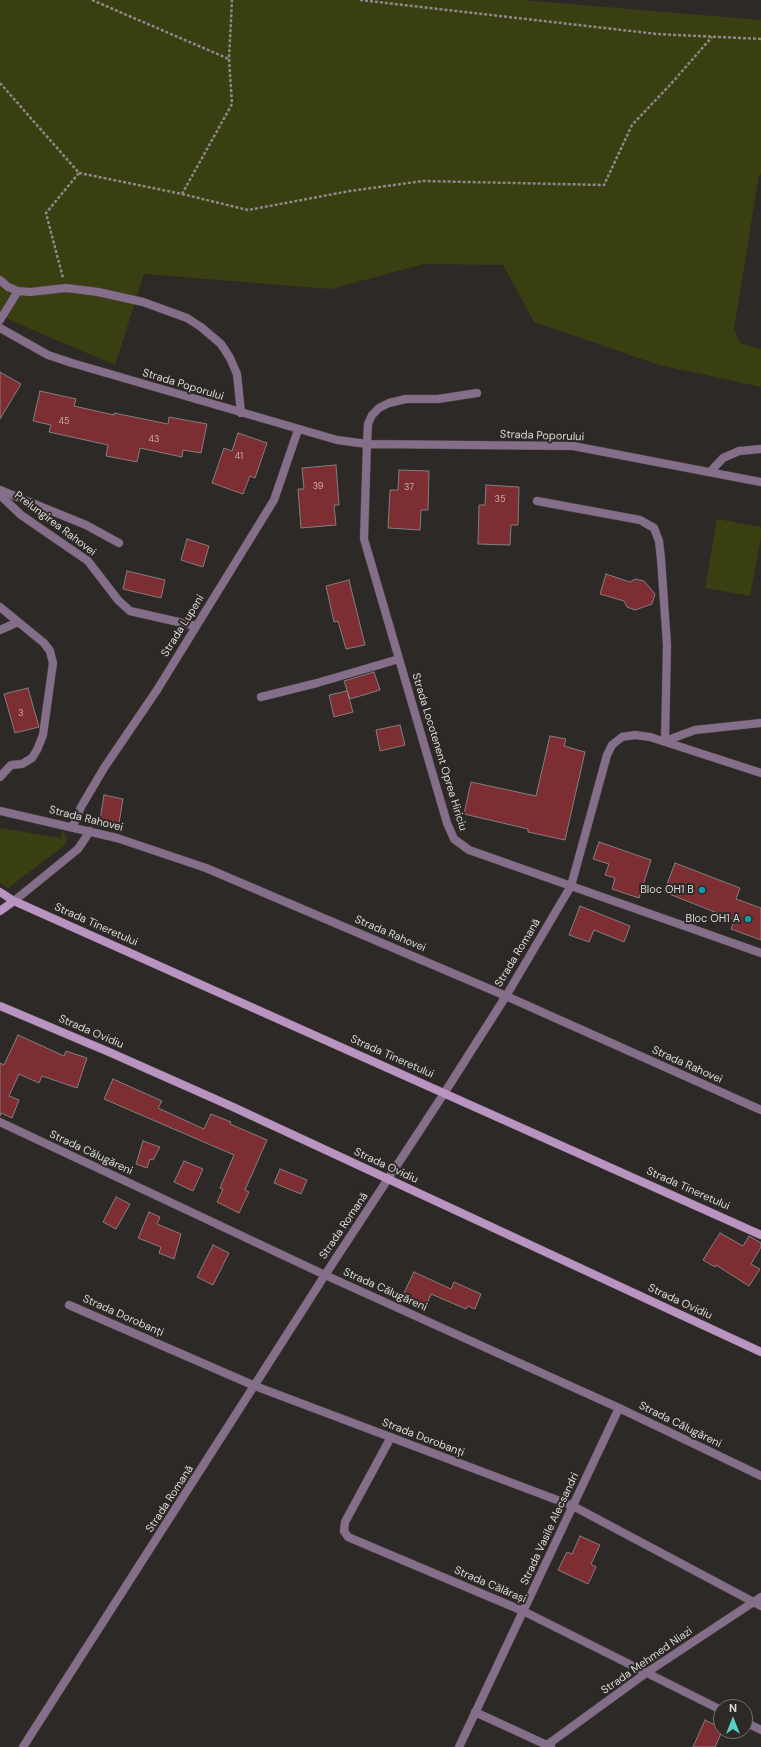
<!DOCTYPE html>
<html>
<head>
<meta charset="utf-8">
<style>
  body { margin:0 }
  #map { position:relative; width:761px; height:1747px; overflow:hidden; background:#2d2927; font-family:"DM Sans",sans-serif }
  canvas { display:block }
  .north { position:absolute; left:713px; top:1699px; width:40px; height:40px; box-sizing:border-box; background:#2d2927; border:1px solid #736f6e; border-radius:50%; rotate:0deg; font-size:11px; font-weight:700; line-height:16px; text-align:center; color:#dcd9d8 }
  .north::after { content:''; display:block; margin:auto; width:14px; height:18px; background:#57cec2; clip-path:polygon(50% 0,100% 100%,50% 72%,0 100%) }
</style>
</head>
<body>
<div id="map">
<canvas width="761" height="1747"></canvas>
<div class="north">N</div>
</div>
<script>
const ctx = document.querySelector('canvas').getContext('2d');
ctx.lineJoin = 'round';
function paint(path, color) {
  ctx.fillStyle = color;
  ctx.fill(path, 'evenodd');
}
function poly(rows) {
  const path = new Path2D();
  for (const r of rows) {
    path.moveTo(r[0], r[1]);
    for (let i = 2; i < r.length; i += 2) path.lineTo(r[i], r[i + 1]);
  }
  return path;
}
function stroke(path, color, width, dash) {
  ctx.strokeStyle = color;
  ctx.lineWidth = width;
  ctx.lineCap = dash ? 'butt' : 'round';
  ctx.setLineDash(dash || []);
  ctx.stroke(path);
}
function write(font, color, halo, rows, align = 'center') {
  ctx.font = font + ' "DM Sans",sans-serif';
  ctx.lineWidth = 4;
  ctx.setLineDash([]);
  ctx.textBaseline = 'middle';
  ctx.strokeStyle = halo;
  ctx.fillStyle = color;
  for (const [text, x, y, turn = 0] of rows) {
    ctx.save();
    ctx.translate(x, y);
    ctx.rotate((+turn || 0) * Math.PI / 180);
    ctx.textAlign = isNaN(turn) ? turn : align;
    if (halo) ctx.strokeText(text, 0, 0);
    ctx.fillText(text, 0, 0);
    ctx.restore();
  }
}
const green = poly([
  [0,0,522,0,761,20,761,174,759,175,734,329,740,343,761,349,761,387,659,365,534,322,503,265,424,264,331,289,144,274,115,365,14,322,0,314],
  [717,519,761,527,761,538,750,596,705,588],
  [0,828,61,838,62,829,67,839,65,845,8,888,0,883]
]);
const building = poly([
  [0,372,21,384,0,419,0,372],
  [40,391,76,399,74,406,114,415,114,413,168,424,169,417,207,424,201,453,183,450,182,457,140,448,137,462,106,456,108,445,49,432,51,425,33,421,40,391],
  [238,433,267,443,255,478,250,476,243,494,212,483,224,448,232,451,238,433],
  [336,465,339,505,334,505,336,525,301,528,298,489,304,489,302,468,336,465],
  [399,470,429,471,428,510,421,510,420,530,388,528,390,490,398,490,399,470],
  [486,485,519,487,518,525,511,525,510,545,478,544,479,505,485,505,486,485],
  [187,539,209,546,203,567,181,560,187,539],
  [127,571,165,580,161,598,123,589,127,571],
  [606,574,630,582,635,579,644,581,655,594,652,604,635,610,627,607,624,601,600,594,606,574],
  [349,580,365,645,346,649,338,621,334,622,326,586,349,580],
  [374,672,380,690,350,699,344,681,374,672],
  [28,688,39,727,15,733,4,694,28,688],
  [347,691,353,712,334,717,329,695,347,691],
  [400,725,405,745,380,751,376,730,400,725],
  [550,736,566,739,564,746,585,752,565,840,528,832,528,829,464,814,471,782,536,796,550,736],
  [104,795,123,799,119,823,100,820,104,795],
  [599,842,651,860,639,898,612,889,615,878,605,875,609,864,593,859,599,842],
  [675,863,740,888,736,899,761,908,761,940,731,929,735,920,664,892,675,863],
  [580,906,630,926,624,942,594,930,589,942,569,935,580,906],
  [18,1035,64,1056,66,1051,87,1058,77,1088,42,1076,39,1083,19,1074,9,1096,19,1100,12,1118,1,1113,0,1116,0,1063,4,1065,18,1035],
  [113,1079,162,1101,158,1108,204,1129,211,1114,231,1122,230,1124,267,1140,245,1190,249,1192,239,1213,217,1202,223,1189,220,1188,234,1155,104,1099,113,1079],
  [143,1141,160,1147,153,1160,150,1159,147,1168,136,1164,143,1141],
  [184,1161,203,1169,193,1191,174,1182,184,1161],
  [280,1169,307,1180,301,1194,274,1183,280,1169],
  [116,1197,130,1204,116,1229,103,1222,116,1197],
  [149,1212,160,1217,157,1224,181,1234,174,1259,159,1253,161,1247,138,1238,149,1212],
  [720,1233,743,1246,749,1236,761,1243,761,1247,751,1264,760,1269,749,1286,716,1265,715,1267,703,1260,720,1233],
  [213,1245,229,1253,213,1285,197,1277,213,1245],
  [414,1272,451,1289,454,1282,481,1294,475,1309,468,1306,466,1309,431,1294,426,1306,403,1295,414,1272],
  [580,1536,600,1545,591,1564,596,1567,588,1584,558,1570,567,1552,572,1554,580,1536],
  [705,1720,721,1728,722,1731,715,1747,693,1747,705,1720]
]);
const path = poly([
  [92,0,229,59],
  [360,0,657,34,761,39],
  [0,83,79,173,46,213,63,278],
  [79,173,182,194,232,104,229,59,232,0],
  [182,194,248,210,350,191,423,181,604,185,632,125,670,85,712,37]
]);
const service = poly([
  [0,280,8,287,18,291,30,292,66,288,98,292,143,302,187,318,201,327,221,344,230,358,237,374,241,413],
  [0,320,18,291],
  [537,501,640,520,654,528,659,541,661,559,667,645,665,741]
]);
const minor = poly([
  [0,328,48,355,72,363,337,440,367,444,573,446,761,482],
  [477,393,438,399,406,399,389,403,379,408,372,415,368,424,367,444,364,539,447,823,454,839,469,850,761,953],
  [710,472,723,458,739,451,761,449],
  [0,490,86,525,119,543],
  [0,495,21,515,88,561,118,600,130,611,196,626],
  [0,607,44,643,50,651,53,663,43,735,37,750,32,758,22,764,11,765,0,777],
  [0,630,18,622],
  [261,697,317,683,399,659],
  [665,741,695,730,761,723],
  [0,811,117,838,206,868,506,996,761,1110],
  [73,826,81,807,104,768,157,690,274,500,298,430],
  [14,901,78,849,90,831],
  [0,1122,325,1275,619,1408,761,1476],
  [69,1305,255,1386,573,1506,761,1606],
  [391,1437,345,1522,344,1531,348,1537,523,1611,721,1710],
  [475,1712,551,1747],
  [745,1722,761,1730],
  [547,1745,646,1673,761,1597],
  [23,1747,325,1275,445,1092,506,996,571,886,607,755,612,745,622,737,635,735,650,737,761,773],
  [459,1747,619,1408]
]);
const secondary = poly([
  [0,892,14,901,761,1235],
  [0,911,14,901],
  [0,1006,109,1052,233,1107,761,1352]
]);
const markers = [
  [702,890,4,"#0f9aa8"],
  [748,919,4,"#0f9aa8"]
];
const numberNames = [
  ["45",64,422],
  ["43",154,440],
  ["41",239,457],
  ["39",318,487],
  ["37",409,488],
  ["35",500,500],
  ["3",21,714]
];
const streetNames = [
  ["Strada Poporului",183,385,17],
  ["Strada Poporului",542,436,2],
  ["Prelungirea Rahovei",55,524,37],
  ["Strada Lupeni",183,626,-58],
  ["Strada Locotenent Oprea Hiriciu",439,752,73],
  ["Strada Rahovei",86,819,14],
  ["Strada Tineretului",96,925,24],
  ["Strada Rahovei",390,934,23],
  ["Strada Romană",518,953,-59],
  ["Strada Ovidiu",91,1032,23],
  ["Strada Tineretului",392,1057,24],
  ["Strada Rahovei",687,1065,24],
  ["Strada Călugăreni",91,1153,25],
  ["Strada Ovidiu",386,1166,25],
  ["Strada Tineretului",688,1189,24],
  ["Strada Romană",344,1226,-56],
  ["Strada Călugăreni",385,1290,24],
  ["Strada Ovidiu",680,1302,25],
  ["Strada Dorobanți",123,1316,24],
  ["Strada Călugăreni",680,1425,26],
  ["Strada Dorobanți",423,1438,21],
  ["Strada Romană",170,1499,-57],
  ["Strada Vasile Alecsandri",550,1529,-65],
  ["Strada Călărași",490,1585,23],
  ["Strada Mehmed Niazi",647,1661,-35]
];
const poiNames = [
  ["Bloc OH1 B",694,890],
  ["Bloc OH1 A",740,919]
];
paint(green, '#393f11');
paint(building, '#7d2e32');
stroke(building, '#847e7e', 1);
stroke(service, '#494543', 9);
stroke(minor, '#494543', 9);
stroke(secondary, '#494543', 9);
stroke(path, '#8d8988', 2.5, [3, 2]);
stroke(service, '#856e89', 8);
stroke(minor, '#856e89', 8);
stroke(secondary, '#b994c0', 8);
for (const [x, y, r, color] of markers) {
  const dot = new Path2D();
  dot.arc(x, y, r, 0, 2 * Math.PI);
  ctx.fillStyle = color;
  ctx.fill(dot);
  stroke(dot, '#2d2927', 1.5);
}
write('9px', '#c4aeae', null, numberNames);
write('11px', '#dcd9d8', '#2d2927', streetNames);
write('11px', '#dcd9d8', '#2d2927', poiNames, 'right');
</script>
</body>
</html>
